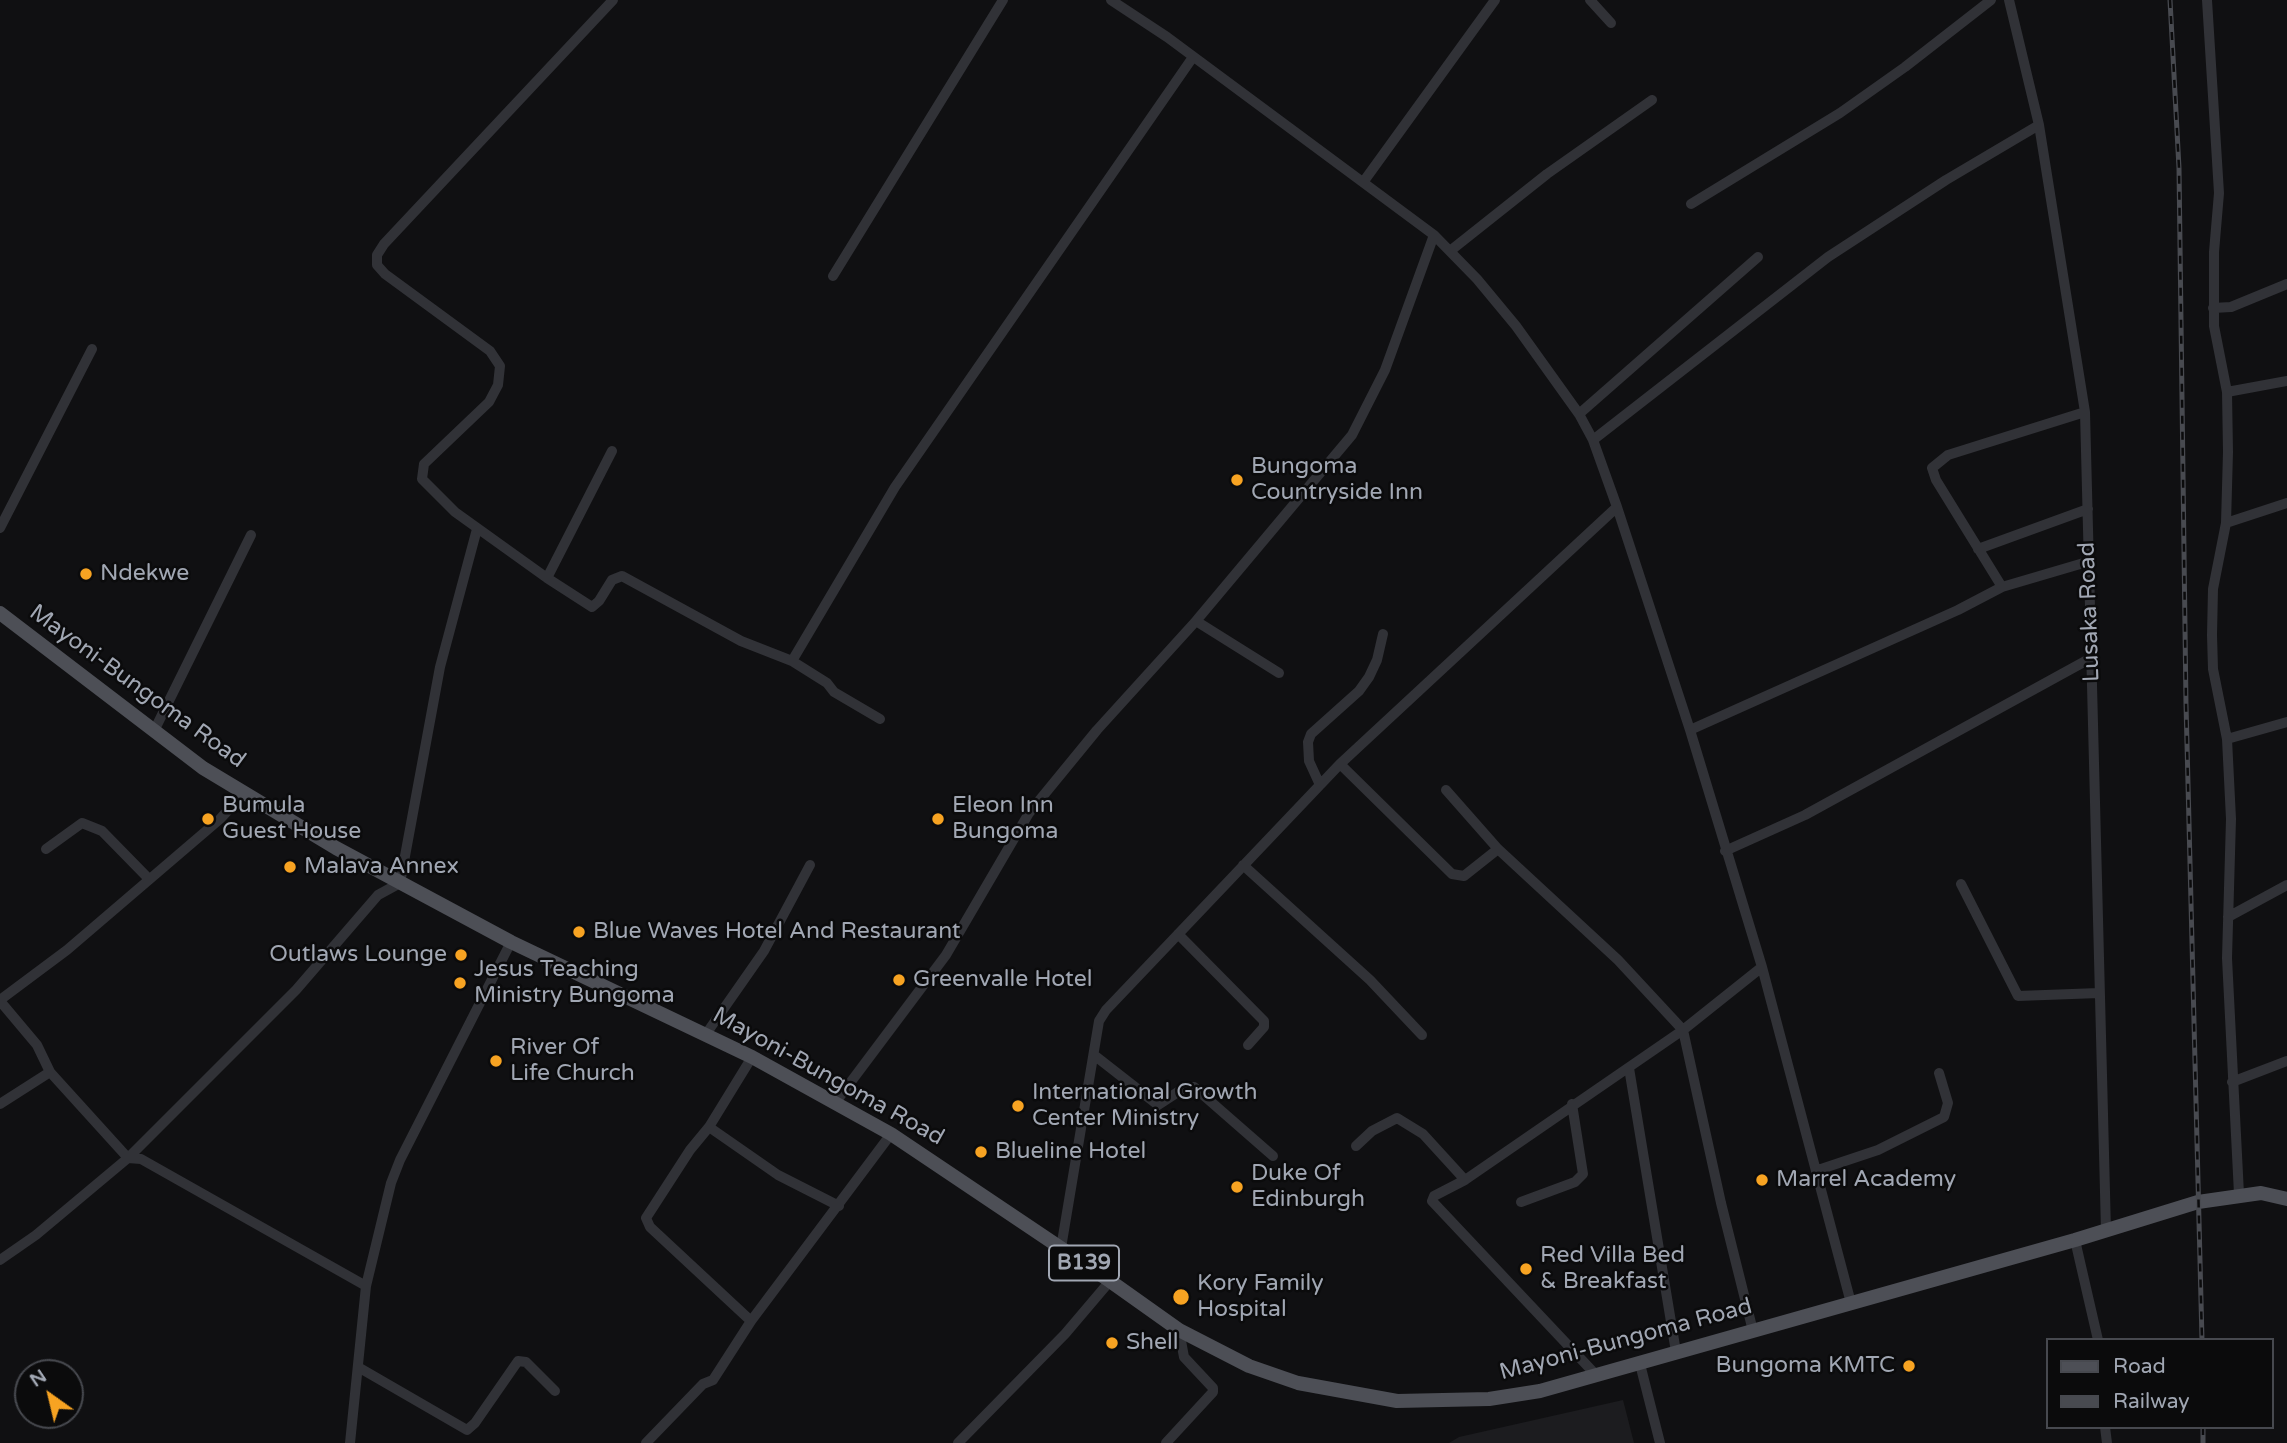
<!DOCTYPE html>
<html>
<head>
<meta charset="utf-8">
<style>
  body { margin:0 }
  #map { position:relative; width:2287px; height:1443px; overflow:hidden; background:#101012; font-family:"Varela Round",sans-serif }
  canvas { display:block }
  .legend { position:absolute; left:2046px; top:1338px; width:228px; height:91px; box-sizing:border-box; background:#0b0b0c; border:2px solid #47494f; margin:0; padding:9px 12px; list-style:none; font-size:21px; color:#a1a7b3 }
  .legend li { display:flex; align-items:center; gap:14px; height:35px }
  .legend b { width:35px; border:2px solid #47494f }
  .north { position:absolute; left:14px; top:1359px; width:70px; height:70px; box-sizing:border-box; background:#0b0b0c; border:2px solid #47494f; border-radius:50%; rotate:326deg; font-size:19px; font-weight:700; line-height:28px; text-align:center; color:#a1a7b3 }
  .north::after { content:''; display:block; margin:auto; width:24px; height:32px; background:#f7a322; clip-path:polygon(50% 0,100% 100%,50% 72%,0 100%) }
</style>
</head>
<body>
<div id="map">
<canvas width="2287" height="1443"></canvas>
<ul class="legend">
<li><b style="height:9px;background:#4d4f56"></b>Road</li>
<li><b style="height:9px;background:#484a50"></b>Railway</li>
</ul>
<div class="north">N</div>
</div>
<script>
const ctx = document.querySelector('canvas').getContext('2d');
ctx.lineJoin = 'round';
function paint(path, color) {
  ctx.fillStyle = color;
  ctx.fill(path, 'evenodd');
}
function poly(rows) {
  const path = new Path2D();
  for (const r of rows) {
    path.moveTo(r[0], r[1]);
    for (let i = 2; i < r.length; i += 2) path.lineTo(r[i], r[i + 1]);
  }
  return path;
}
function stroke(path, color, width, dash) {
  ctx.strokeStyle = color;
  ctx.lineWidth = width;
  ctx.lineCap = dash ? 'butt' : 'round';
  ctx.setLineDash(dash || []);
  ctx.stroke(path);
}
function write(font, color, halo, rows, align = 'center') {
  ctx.font = font + ' "Varela Round",sans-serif';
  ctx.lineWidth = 5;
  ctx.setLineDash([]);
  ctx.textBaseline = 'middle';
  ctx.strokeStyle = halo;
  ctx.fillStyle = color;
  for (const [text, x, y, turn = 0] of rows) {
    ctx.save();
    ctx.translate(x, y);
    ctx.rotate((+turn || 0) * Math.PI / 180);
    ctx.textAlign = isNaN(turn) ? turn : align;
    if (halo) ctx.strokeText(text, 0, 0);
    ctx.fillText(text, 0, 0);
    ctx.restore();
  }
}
const built = poly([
  [1623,1400,1634,1443,1449,1443,1459,1437]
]);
const minor = poly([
  [1111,0,1167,37,1434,235,1477,279,1516,326,1579,414,1593,440,1617,507,1690,730,1762,967,1851,1303],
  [1590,0,1611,23],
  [2009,0,2039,125,2085,412,2106,1231],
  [2207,0,2219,193,2214,252,2214,326,2227,392,2228,452,2226,523,2213,589,2212,635,2213,669,2227,739,2231,819,2227,958,2239,1194],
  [1364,181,1495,0],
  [1691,204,1840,113,1905,67,1991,0],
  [1450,251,1547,174,1652,100],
  [833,276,1003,0],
  [2213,308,2231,307,2287,284],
  [2227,392,2287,381],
  [1579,414,1758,257],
  [1593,440,1828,257,1946,180,2039,125],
  [612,451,547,578,592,607,599,601,612,580,622,576,741,641,792,661,827,683,834,692,880,719],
  [2226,523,2287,503],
  [0,528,92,349],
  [1978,549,2088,509],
  [547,578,455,512,422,479,424,464,489,402,498,385,500,366,490,351,385,274,377,265,377,255,384,244,613,0],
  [2002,587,1936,480,1932,468,1948,455,2085,412],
  [1196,621,1279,673],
  [792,661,895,487,1193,57],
  [1690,730,1958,610,2002,587,2087,562],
  [154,731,251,535],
  [2227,739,2287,722],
  [1340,764,1452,874,1464,876,1498,849],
  [1320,785,1309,761,1308,742,1311,734,1359,691,1369,677,1377,660,1383,634],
  [1446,790,1498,849,1618,960,1683,1030,1721,1203,1753,1331],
  [46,849,82,823,102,831,148,878],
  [1725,851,1805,815,2091,658],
  [1243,865,1370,980,1422,1035],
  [1961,884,2018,996,2099,993],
  [2228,917,2287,885],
  [1178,934,1264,1021,1264,1027,1248,1045],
  [0,1000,67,950,220,819,244,793],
  [0,1001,37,1045,50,1072,128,1158,141,1159,366,1286],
  [706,1034,764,951,810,865],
  [1094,1055,1158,1105,1184,1088,1194,1087,1273,1156],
  [1629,1068,1676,1352],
  [2232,1082,2287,1061],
  [835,1103,946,955,1029,813,1097,730,1196,621,1352,435,1385,370,1434,235],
  [0,1104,50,1072],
  [709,1127,778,1175,839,1206],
  [1356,1146,1372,1131,1397,1118,1423,1134,1465,1180],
  [1818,1170,1878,1150,1944,1117,1948,1103,1939,1073],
  [1521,1202,1575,1182,1583,1174,1572,1104],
  [2075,1240,2098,1340],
  [1061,1248,1099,1021,1106,1010,1340,764,1617,507],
  [0,1260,36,1235,128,1158,296,990,378,895,400,883,440,667,477,529],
  [751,1321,891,1134],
  [1640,1364,1660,1443],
  [358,1367,467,1430,475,1423,518,1361,526,1362,555,1391],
  [1596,1375,1432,1201,1434,1196,1465,1180,1683,1030,1762,967],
  [2105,1427,2107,1443],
  [350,1443,366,1286,391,1183,400,1160,511,942],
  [646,1443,703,1384,713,1380,751,1321,650,1227,646,1218,690,1150,709,1127,752,1057],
  [958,1443,1065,1334,1110,1281],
  [1166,1443,1213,1392,1213,1388,1184,1357,1179,1330]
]);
const major = poly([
  [0,613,203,768,336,848,511,942,752,1057,891,1134,1110,1281,1179,1330,1249,1366,1298,1383,1397,1401,1489,1399,1540,1391,2075,1240,2198,1202,2261,1193,2287,1199]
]);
const rail = poly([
  [2170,0,2179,168,2186,704,2202,1340],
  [2203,1427,2203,1443]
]);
const markers = [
  [1237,480,7,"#f7a322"],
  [86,574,7,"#f7a322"],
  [208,819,7,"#f7a322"],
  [938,819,7,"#f7a322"],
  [290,867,7,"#f7a322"],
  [579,932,7,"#f7a322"],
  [461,955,7,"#f7a322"],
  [899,980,7,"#f7a322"],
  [460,983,7,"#f7a322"],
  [496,1061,7,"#f7a322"],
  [1018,1106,7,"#f7a322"],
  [981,1152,7,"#f7a322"],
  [1762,1180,7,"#f7a322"],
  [1237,1187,7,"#f7a322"],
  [1526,1269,7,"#f7a322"],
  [1181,1297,9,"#f7a322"],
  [1112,1343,7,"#f7a322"],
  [1909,1366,7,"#f7a322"]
];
const shields = [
  [1084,1263,70]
];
const shieldNames = [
  ["B139",1084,1263]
];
const poiNames = [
  ["Bungoma",1251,467],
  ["Countryside Inn",1251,493],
  ["Ndekwe",100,574],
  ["Bumula",222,806],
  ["Guest House",222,832],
  ["Eleon Inn",952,806],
  ["Bungoma",952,832],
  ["Malava Annex",304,867],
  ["Blue Waves Hotel And Restaurant",593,932],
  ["Outlaws Lounge",447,955,"right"],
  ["Jesus Teaching",474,970],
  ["Ministry Bungoma",474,996],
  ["Greenvalle Hotel",913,980],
  ["River Of",510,1048],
  ["Life Church",510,1074],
  ["International Growth",1032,1093],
  ["Center Ministry",1032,1119],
  ["Blueline Hotel",995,1152],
  ["Duke Of",1251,1174],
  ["Edinburgh",1251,1200],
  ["Marrel Academy",1776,1180],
  ["Red Villa Bed",1540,1256],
  ["& Breakfast",1540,1282],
  ["Kory Family",1197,1284],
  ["Hospital",1197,1310],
  ["Shell",1126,1343],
  ["Bungoma KMTC",1895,1366,"right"]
];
const streetNames = [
  ["Lusaka Road",2090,612,-92],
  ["Mayoni-Bungoma Road",137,687,36],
  ["Mayoni-Bungoma Road",828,1077,29],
  ["Mayoni-Bungoma Road",1626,1340,-15]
];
paint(built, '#1c1c1f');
stroke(minor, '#313237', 10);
stroke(major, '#4d4f56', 14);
stroke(rail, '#484a50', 5);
stroke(rail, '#0b0b0c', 2.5, [8]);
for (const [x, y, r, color] of markers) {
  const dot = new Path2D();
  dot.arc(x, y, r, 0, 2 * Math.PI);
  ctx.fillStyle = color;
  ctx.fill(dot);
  stroke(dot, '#0b0b0c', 2.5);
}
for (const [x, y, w] of shields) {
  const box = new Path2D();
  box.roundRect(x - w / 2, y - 17.5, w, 35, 5);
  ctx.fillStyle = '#0b0b0c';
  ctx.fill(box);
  stroke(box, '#a1a7b3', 2);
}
write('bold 21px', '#a1a7b3', null, shieldNames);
write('23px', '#a1a7b3', '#0b0b0c', poiNames, 'left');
write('23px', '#a1a7b3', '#0b0b0c', streetNames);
</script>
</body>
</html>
